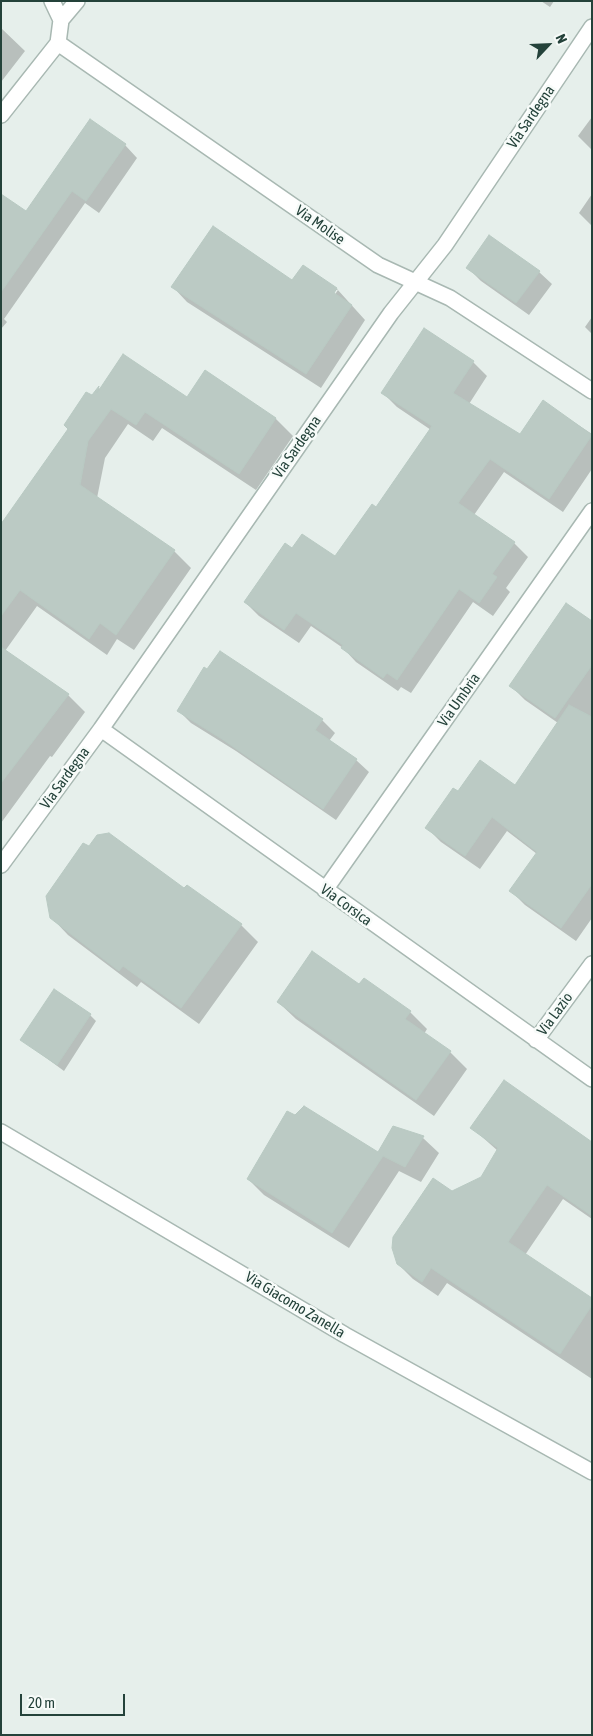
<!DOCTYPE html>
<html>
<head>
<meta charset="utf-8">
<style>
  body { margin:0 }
  #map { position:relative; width:593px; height:1736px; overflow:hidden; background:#e6efeb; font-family:"Asap Condensed",sans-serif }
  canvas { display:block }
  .frame { position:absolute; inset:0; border:2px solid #24423a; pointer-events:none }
  .north { position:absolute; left:523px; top:20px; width:50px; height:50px; -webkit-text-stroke:4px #f7fbf9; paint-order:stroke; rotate:65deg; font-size:14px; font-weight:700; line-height:20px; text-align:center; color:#24423a }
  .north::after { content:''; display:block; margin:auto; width:18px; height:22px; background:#24423a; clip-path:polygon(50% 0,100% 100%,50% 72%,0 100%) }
  .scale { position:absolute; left:20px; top:1694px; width:105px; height:22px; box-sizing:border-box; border:2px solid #24423a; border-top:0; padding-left:6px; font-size:15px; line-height:18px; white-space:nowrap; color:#24423a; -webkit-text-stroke:4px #f7fbf9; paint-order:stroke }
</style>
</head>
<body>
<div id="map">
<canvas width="593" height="1736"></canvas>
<div class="frame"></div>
<div class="north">N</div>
<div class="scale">20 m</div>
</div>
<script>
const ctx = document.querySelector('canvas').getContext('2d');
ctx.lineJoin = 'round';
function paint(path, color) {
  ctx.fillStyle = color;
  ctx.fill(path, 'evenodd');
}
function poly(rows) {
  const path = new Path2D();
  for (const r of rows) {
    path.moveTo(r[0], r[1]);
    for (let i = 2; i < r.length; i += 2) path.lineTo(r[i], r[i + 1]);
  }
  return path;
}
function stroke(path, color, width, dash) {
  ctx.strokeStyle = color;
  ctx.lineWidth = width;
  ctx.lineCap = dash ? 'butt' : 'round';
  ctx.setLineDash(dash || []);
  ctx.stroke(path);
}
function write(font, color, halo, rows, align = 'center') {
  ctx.font = font + ' "Asap Condensed",sans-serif';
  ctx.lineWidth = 5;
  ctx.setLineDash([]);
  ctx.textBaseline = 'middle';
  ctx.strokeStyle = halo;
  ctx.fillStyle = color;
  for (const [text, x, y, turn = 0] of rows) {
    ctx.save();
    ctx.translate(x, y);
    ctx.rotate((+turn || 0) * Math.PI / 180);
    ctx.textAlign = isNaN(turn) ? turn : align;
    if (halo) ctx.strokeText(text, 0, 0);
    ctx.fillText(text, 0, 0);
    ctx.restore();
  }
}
const shadow = poly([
  [541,1,554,1,550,7],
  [1,28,25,51,1,82],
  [592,117,592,150,578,136],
  [125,145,137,158,99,213,85,203,4,319,7,322,1,329,1,196,26,213],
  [592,194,592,226,579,213],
  [303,267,337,289,365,320,321,388,187,302,173,287,293,282],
  [334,290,338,290,332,299],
  [468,268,539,272,552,284,529,315,481,281],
  [592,317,592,334,585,327],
  [424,330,473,362,487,376,469,404,520,436,543,402,592,434,592,469,563,512,504,472,474,515,514,543,528,557,506,588,510,592,493,616,473,602,411,693,401,687,398,691,356,662,343,648,311,626,299,643,259,616,245,602,292,550,335,558,376,508,431,430,397,407,383,393],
  [205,372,276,419,293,436,256,490,162,428,153,441,128,424,105,458,97,498,174,551,191,568,134,650,117,639,107,655,37,606,5,651,68,695,85,712,52,757,50,756,1,823,1,526,99,388,101,390,187,399],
  [592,622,592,918,576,941,525,905,511,891,537,854,507,831,480,869,441,842,427,828,458,793,515,786,558,723,525,700,510,685],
  [179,711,322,720,335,733,329,741,356,760,369,772,336,820,236,751,191,723],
  [89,848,185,889,241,925,258,942,199,1024,141,982,137,987,68,935,51,917],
  [359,986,410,1012,427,1029,424,1034,450,1052,467,1069,434,1116,296,1019,278,1002],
  [90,1015,96,1021,64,1071,22,1040],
  [472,1128,592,1150,592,1219,563,1199,525,1255,592,1300,592,1379,447,1283,438,1296,413,1279,398,1264,452,1192,482,1178,498,1151],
  [423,1138,439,1153,421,1182,399,1171,349,1248,264,1195,248,1179,378,1154]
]);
const building = poly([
  [90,119,126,144,86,201,72,191,1,292,1,194,26,211,90,119],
  [213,226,292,280,303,265,337,288,334,293,352,305,306,374,171,287,213,226],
  [489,235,540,271,516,303,466,268,489,235],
  [424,328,474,361,453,393,520,434,543,400,592,435,549,499,490,459,458,503,515,542,492,574,497,577,479,603,459,589,397,680,387,673,383,678,341,648,343,645,296,613,284,630,244,602,285,543,292,548,302,534,335,556,372,504,376,507,432,426,381,393,424,328],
  [123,354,187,397,205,370,276,418,239,474,145,412,136,425,111,409,88,441,80,485,175,550,116,635,100,623,89,639,20,590,1,616,1,524,68,429,64,425,86,392,92,395,99,386,97,393,123,354],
  [566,603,592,621,592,665,555,718,509,686,566,603],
  [1,647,69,694,1,783,1,647],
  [220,651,323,719,315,730,357,759,323,809,222,739,177,711,204,667,207,669,220,651],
  [569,705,592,717,592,884,561,928,509,891,537,852,492,817,465,856,425,828,453,788,458,791,480,760,515,785,569,705],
  [109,833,184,888,187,885,242,924,181,1008,123,966,119,971,50,918,46,896,83,843,89,846,97,835,109,833],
  [312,951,359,984,364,978,411,1011,405,1019,451,1051,416,1100,277,1002,312,951],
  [54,989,91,1014,57,1065,20,1040,54,989],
  [504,1080,592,1142,592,1216,547,1185,508,1242,592,1298,592,1305,560,1354,431,1268,422,1282,397,1264,392,1248,393,1237,433,1178,452,1191,481,1177,498,1148,470,1128,504,1080],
  [304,1106,378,1152,393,1126,424,1136,405,1167,383,1156,332,1233,247,1179,287,1111,295,1115,304,1106]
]);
const minor = poly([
  [52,1,61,20],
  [58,43,378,265,450,298,592,391],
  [1,115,58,43,61,20,77,1],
  [101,729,592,1079],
  [1,865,101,729,391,313,445,245,592,27],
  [325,890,592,511],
  [536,1040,592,964],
  [1,1132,345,1335,592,1472]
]);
const streetNames = [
  ["Via Sardegna",531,117,-56],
  ["Via Molise",320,225,35],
  ["Via Sardegna",297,447,-55],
  ["Via Umbria",459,700,-55],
  ["Via Sardegna",65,778,-54],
  ["Via Corsica",346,905,36],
  ["Via Lazio",555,1014,-54],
  ["Via Giacomo Zanella",295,1305,31]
];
paint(shadow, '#0003');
paint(building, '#bbcac4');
stroke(building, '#b8c9c2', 1);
stroke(minor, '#a8b8b2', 18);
stroke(minor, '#fff', 15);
write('15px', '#24423a', '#f7fbf9', streetNames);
</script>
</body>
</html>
